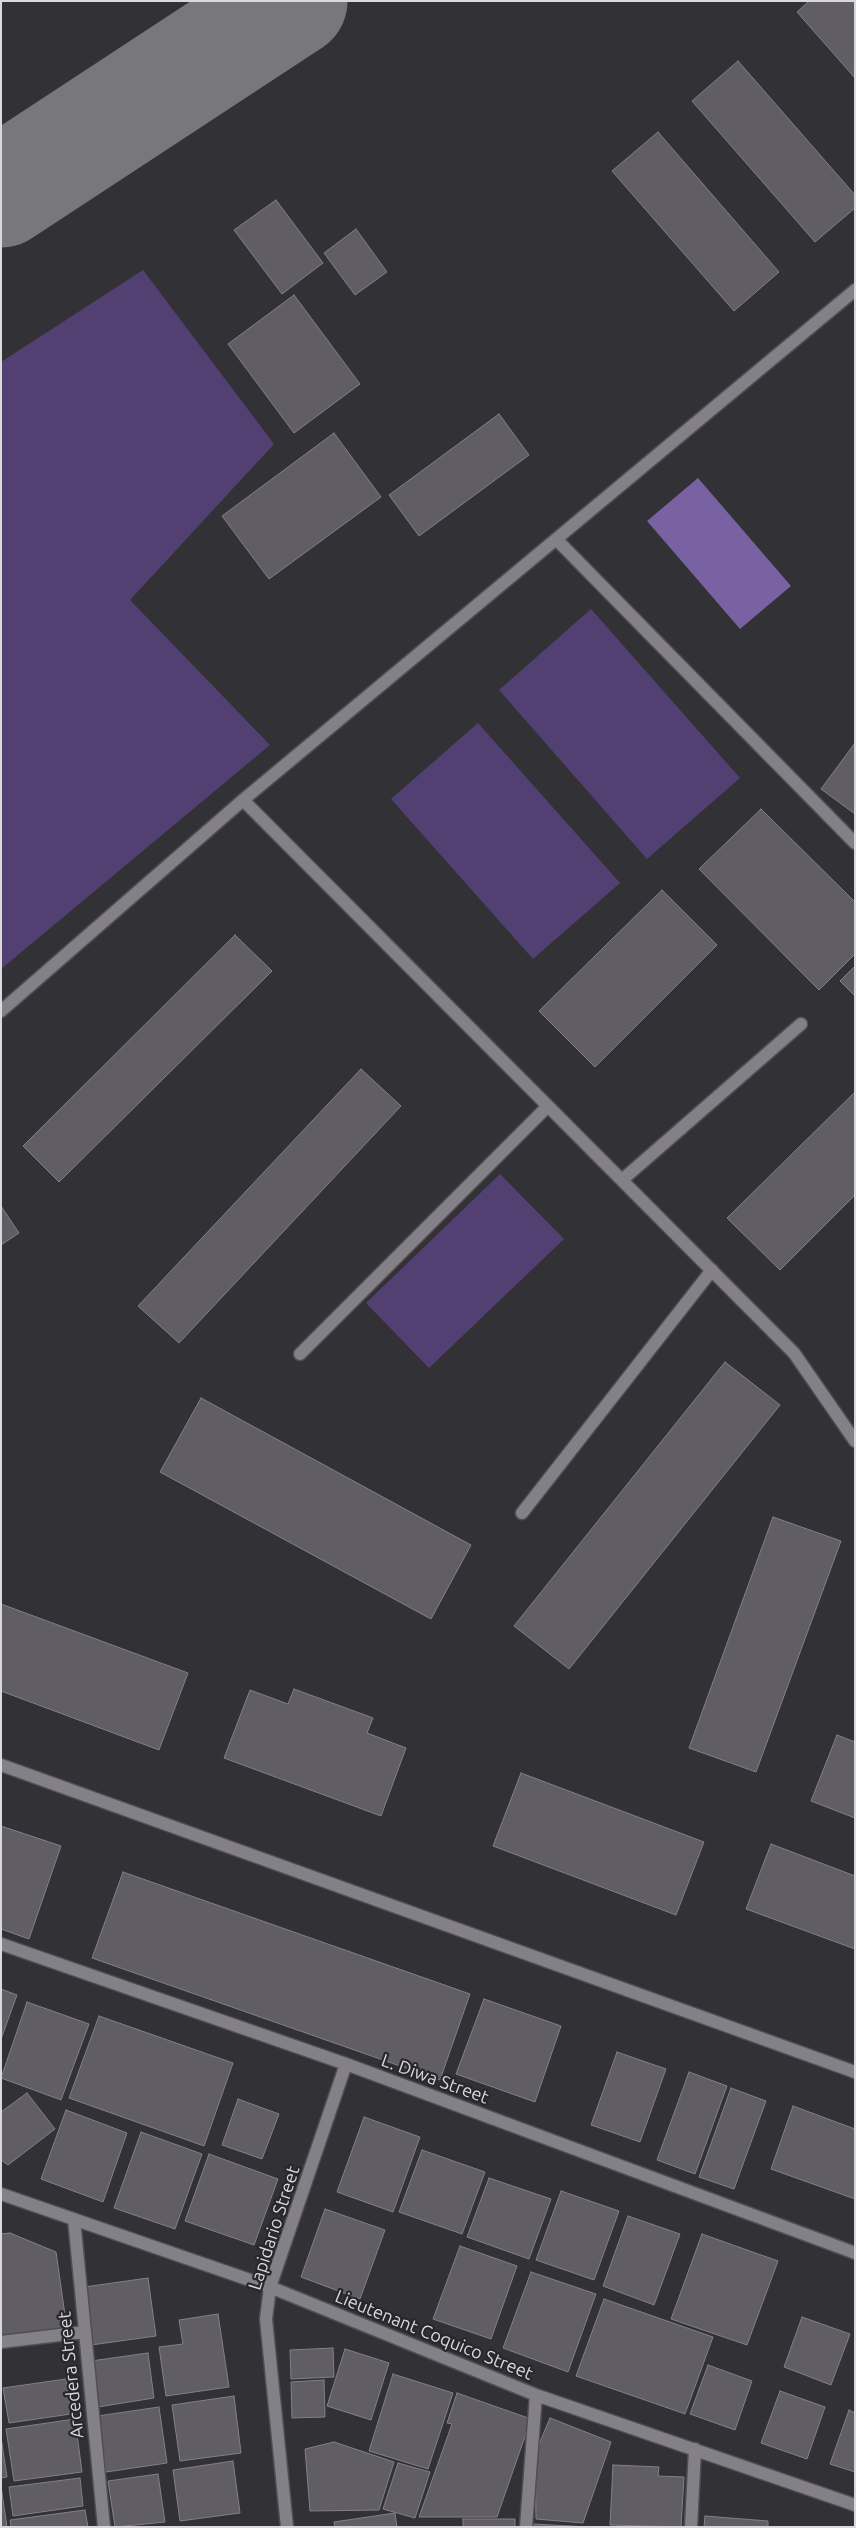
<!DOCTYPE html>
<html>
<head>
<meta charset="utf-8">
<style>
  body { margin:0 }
  #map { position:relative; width:856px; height:2528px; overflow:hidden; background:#323136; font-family:Ubuntu,sans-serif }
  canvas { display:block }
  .frame { position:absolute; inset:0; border:2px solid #d9d8db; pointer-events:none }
</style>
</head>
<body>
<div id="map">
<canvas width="856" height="2528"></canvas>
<div class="frame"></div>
</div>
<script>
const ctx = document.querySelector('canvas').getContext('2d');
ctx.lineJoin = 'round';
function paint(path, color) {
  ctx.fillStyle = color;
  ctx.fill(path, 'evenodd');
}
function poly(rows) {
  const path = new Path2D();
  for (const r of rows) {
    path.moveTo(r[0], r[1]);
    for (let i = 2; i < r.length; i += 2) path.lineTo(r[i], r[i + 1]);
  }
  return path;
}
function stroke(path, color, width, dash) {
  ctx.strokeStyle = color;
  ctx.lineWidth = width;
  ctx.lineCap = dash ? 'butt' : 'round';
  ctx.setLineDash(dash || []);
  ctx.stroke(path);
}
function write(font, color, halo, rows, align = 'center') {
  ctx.font = font + ' Ubuntu,sans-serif';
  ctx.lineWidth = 4.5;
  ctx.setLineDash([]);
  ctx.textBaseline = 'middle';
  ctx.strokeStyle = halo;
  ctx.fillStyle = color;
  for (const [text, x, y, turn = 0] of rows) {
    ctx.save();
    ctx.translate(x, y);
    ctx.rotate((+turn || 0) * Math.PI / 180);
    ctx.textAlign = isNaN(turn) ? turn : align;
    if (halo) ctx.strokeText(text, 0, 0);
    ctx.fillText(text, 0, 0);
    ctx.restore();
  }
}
const green = poly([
  [143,270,274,444,130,600,270,745,1,969,1,362],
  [591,609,740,778,647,859,499,690],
  [478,723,620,883,533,959,391,799],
  [500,1174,564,1239,429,1368,366,1303]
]);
const water = poly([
  [698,478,791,586,740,629,647,521]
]);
const taxiway = poly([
  [1,192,292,1]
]);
const building = poly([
  [809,1,855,1,855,78,797,12,809,1],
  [738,61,855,195,855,208,815,242,692,101,738,61],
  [658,132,779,272,734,311,612,171,658,132],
  [276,200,323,263,282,294,234,230,276,200],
  [356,229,387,272,355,295,324,253,356,229],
  [294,295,360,384,294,433,228,344,294,295],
  [499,414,529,455,419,536,389,495,499,414],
  [334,433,381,497,269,579,222,516,334,433],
  [855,743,855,814,821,789,855,743],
  [761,809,855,902,855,954,819,990,699,869,761,809],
  [662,890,717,945,595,1067,539,1011,662,890],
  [235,935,272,971,59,1182,23,1146,235,935],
  [855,966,855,996,840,981,855,966],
  [361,1069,401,1106,179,1343,138,1306,361,1069],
  [855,1092,855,1195,780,1270,727,1218,855,1092],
  [1,1206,19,1233,1,1245,1,1206],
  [725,1362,780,1405,569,1669,514,1626,725,1362],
  [201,1398,471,1545,431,1619,160,1472,201,1398],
  [773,1517,841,1541,756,1772,689,1748,773,1517],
  [1,1604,188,1673,159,1750,1,1691,1,1604],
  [294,1689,373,1718,367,1733,406,1748,381,1816,224,1758,250,1690,288,1704,294,1689],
  [837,1735,855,1742,855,1818,811,1801,837,1735],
  [521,1773,704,1842,676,1915,493,1846,521,1773],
  [1,1826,61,1846,29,1939,1,1929,1,1826],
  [771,1844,855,1876,855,1949,746,1909,771,1844],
  [123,1872,470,1994,440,2080,92,1958,123,1872],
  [1,1989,17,1995,1,2039,1,1989],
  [484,1999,561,2026,535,2102,456,2074,484,1999],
  [27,2002,89,2024,61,2100,1,2078,27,2002],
  [99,2016,233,2063,204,2146,69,2098,99,2016],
  [617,2052,666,2069,640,2142,591,2125,617,2052],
  [689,2072,727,2086,695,2174,657,2160,689,2072],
  [731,2088,766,2101,734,2189,699,2177,731,2088],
  [27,2093,55,2129,8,2165,1,2160,1,2112,27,2093],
  [238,2099,279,2114,262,2159,222,2145,238,2099],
  [793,2106,855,2129,855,2199,771,2169,793,2106],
  [66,2110,127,2133,103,2202,41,2179,66,2110],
  [364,2117,420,2137,393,2212,337,2192,364,2117],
  [141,2132,202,2154,175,2229,114,2208,141,2132],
  [422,2150,485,2172,462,2234,399,2212,422,2150],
  [209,2154,278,2179,254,2245,185,2221,209,2154],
  [489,2178,551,2199,529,2259,467,2237,489,2178],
  [561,2191,619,2211,594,2280,536,2260,561,2191],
  [325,2209,385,2230,360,2299,301,2277,325,2209],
  [628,2216,680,2234,654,2305,603,2286,628,2216],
  [10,2233,56,2252,67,2329,1,2338,1,2234,10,2233],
  [702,2234,778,2261,747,2345,671,2319,702,2234],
  [460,2246,517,2266,491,2339,433,2319,460,2246],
  [531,2272,596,2294,568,2372,503,2348,531,2272],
  [148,2278,156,2336,91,2345,84,2287,148,2278],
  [604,2299,713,2337,685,2414,576,2376,604,2299],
  [218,2314,229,2387,166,2396,159,2347,183,2344,179,2320,218,2314],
  [802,2317,850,2334,831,2385,784,2367,802,2317],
  [333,2348,334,2377,291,2379,290,2350,333,2348],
  [345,2349,389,2363,371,2420,327,2406,345,2349],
  [148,2353,154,2398,98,2407,91,2361,148,2353],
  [708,2365,752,2381,735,2430,690,2414,708,2365],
  [393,2374,453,2393,428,2469,369,2451,393,2374],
  [66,2379,71,2414,9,2423,3,2388,66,2379],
  [324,2380,325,2417,292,2418,291,2382,324,2380],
  [780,2391,825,2407,807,2459,761,2443,780,2391],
  [457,2393,531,2419,497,2517,419,2517,452,2424,447,2423,457,2393],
  [234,2396,241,2453,180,2461,172,2405,234,2396],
  [159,2407,167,2463,106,2472,98,2416,159,2407],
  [849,2410,855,2413,855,2472,830,2464,849,2410],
  [550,2418,611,2442,583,2523,536,2519,535,2454,550,2418],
  [75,2419,82,2472,14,2481,6,2429,75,2419],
  [1,2437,7,2477,1,2478,1,2437],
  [334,2442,394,2462,379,2510,310,2511,305,2449,334,2442],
  [233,2461,240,2513,180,2521,173,2470,233,2461],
  [398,2463,430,2472,415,2518,383,2509,398,2463],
  [613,2465,659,2467,658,2476,684,2477,681,2527,610,2525,613,2465],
  [158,2474,165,2522,115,2527,108,2481,158,2474],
  [80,2478,83,2506,13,2516,9,2487,80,2478],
  [1,2486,7,2527,1,2527,1,2486],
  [85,2510,88,2527,11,2527,10,2520,85,2510],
  [395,2513,397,2527,335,2527,334,2522,395,2513],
  [705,2516,768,2521,768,2527,704,2527,705,2516],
  [463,2519,515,2519,515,2527,463,2527,463,2519],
  [533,2524,589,2527,533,2527,533,2524]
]);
const minor = poly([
  [556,539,855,843],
  [243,800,794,1353,855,1441],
  [1,1011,243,800,855,290],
  [622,1180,801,1024],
  [300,1354,548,1106],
  [522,1513,712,1270],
  [1,1765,855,2072],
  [1,1944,346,2064,855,2253],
  [1,2194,270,2287,536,2395,855,2505],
  [74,2219,104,2527],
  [1,2342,85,2332],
  [287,2527,266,2319,270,2287,346,2064],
  [526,2527,536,2395],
  [691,2527,695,2449]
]);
const streetNames = [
  ["L. Diwa Street",435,2079,20],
  ["Lapidario Street",274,2228,-72],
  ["Lieutenant Coquico Street",434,2335,22],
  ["Arcedera Street",71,2375,-96]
];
paint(green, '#534073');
paint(water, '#7862a1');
stroke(taxiway, '#78787c', 111);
paint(building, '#605e64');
stroke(building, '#828187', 1);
stroke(minor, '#4f4e52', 15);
stroke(minor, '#838187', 12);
write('18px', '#d9d8db', '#28272c', streetNames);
</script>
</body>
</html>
